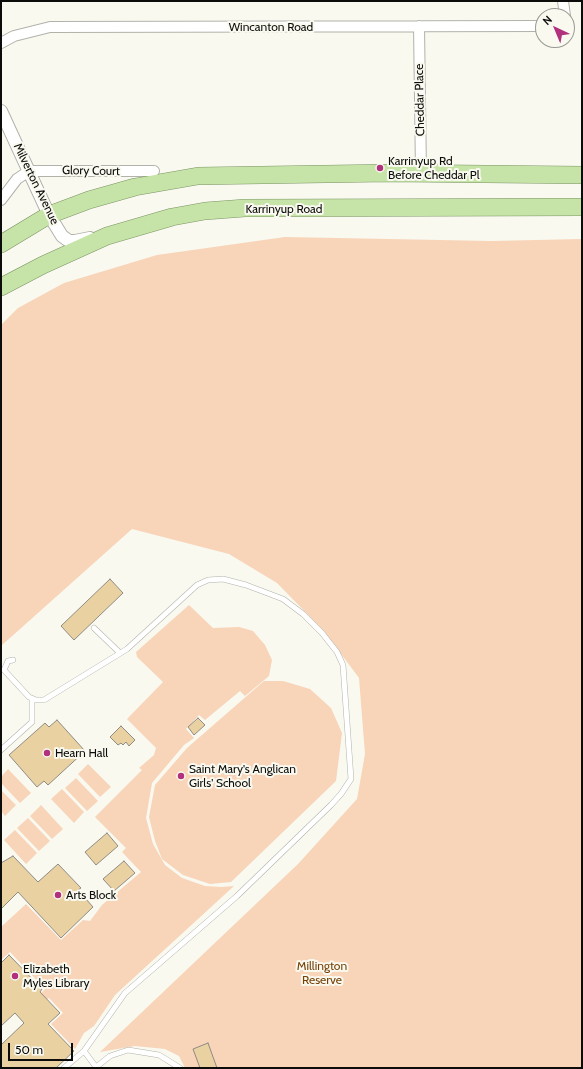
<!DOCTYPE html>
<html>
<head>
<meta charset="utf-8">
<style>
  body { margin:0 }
  #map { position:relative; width:583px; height:1069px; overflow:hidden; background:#f9f9f0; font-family:Cabin,sans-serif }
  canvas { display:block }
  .frame { position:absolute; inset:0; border:2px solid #0c0c0a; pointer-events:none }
  .north { position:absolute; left:535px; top:8px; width:40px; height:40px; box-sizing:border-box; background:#f9f9f0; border:1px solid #9a9a94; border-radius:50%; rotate:316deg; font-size:11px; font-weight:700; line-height:16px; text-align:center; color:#0c0c0a }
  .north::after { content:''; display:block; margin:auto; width:14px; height:18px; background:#b1317d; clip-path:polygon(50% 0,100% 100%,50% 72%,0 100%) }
  .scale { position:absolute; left:8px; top:1043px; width:65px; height:18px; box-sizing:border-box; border:2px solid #0c0c0a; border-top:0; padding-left:5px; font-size:12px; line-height:14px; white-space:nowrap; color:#0c0c0a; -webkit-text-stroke:3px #f9f9f0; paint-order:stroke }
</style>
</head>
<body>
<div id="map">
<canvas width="583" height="1069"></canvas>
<div class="frame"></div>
<div class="north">N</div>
<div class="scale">50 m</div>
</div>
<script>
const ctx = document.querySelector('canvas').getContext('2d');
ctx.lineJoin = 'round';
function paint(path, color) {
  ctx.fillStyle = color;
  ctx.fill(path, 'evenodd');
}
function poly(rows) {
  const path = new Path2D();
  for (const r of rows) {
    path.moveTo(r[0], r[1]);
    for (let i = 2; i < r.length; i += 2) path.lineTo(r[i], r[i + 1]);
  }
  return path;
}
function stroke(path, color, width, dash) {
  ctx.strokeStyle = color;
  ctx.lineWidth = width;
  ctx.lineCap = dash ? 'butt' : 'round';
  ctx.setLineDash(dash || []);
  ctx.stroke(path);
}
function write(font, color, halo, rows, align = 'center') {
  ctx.font = font + ' Cabin,sans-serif';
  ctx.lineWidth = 4;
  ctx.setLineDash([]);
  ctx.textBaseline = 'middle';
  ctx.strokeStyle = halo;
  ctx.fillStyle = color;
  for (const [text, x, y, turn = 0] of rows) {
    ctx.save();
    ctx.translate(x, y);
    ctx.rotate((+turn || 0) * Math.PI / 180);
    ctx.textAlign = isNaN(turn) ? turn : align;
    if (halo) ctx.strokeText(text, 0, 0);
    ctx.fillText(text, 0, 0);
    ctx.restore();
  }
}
const green = poly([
  [285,237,491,241,582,239,582,1068,185,1068,179,1056,165,1049,135,1046,100,1052,298,864,357,799,365,754,359,678,324,631,277,583,229,554,132,529,1,646,1,325,18,308,64,283,157,255],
  [189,605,213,628,239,627,253,631,265,645,272,660,269,676,245,696,240,691,205,720,199,715,186,729,194,738,184,745,152,783,146,818,153,844,165,865,182,878,205,886,221,887,234,886,115,995,94,1026,84,1033,75,1049,51,1024,63,1013,49,998,39,1006,34,1000,45,989,10,952,1,960,1,927,26,904,61,940,83,920,90,921,102,905,141,872,122,852,126,848,95,817,142,770,139,768,154,755,156,748,127,719,163,682,137,657,136,652],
  [264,681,283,681,310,689,331,708,342,733,336,781,231,882,210,884,183,875,162,859,155,841,149,817,155,785,187,748],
  [88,764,111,787,100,797,78,774],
  [8,769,31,793,20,803,1,783,1,777],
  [76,778,98,801,87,811,65,788],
  [62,789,84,812,74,823,51,799],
  [1,790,16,805,5,816,1,811],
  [41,805,63,829,52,839,30,816],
  [28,818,50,841,39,851,17,828],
  [15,830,37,853,26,864,4,840]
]);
const building = poly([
  [110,579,123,593,74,640,61,626,110,579],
  [198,718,205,725,194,735,188,727,198,718],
  [57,720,85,751,48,785,44,781,37,787,9,755,45,723,49,727,57,720],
  [121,726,135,740,129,746,126,742,123,745,121,743,118,745,110,737,121,726],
  [107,833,118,846,96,865,85,852,107,833],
  [13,856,38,882,58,864,81,888,78,890,93,907,61,938,18,892,1,909,1,863,13,856],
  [124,861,135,873,114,891,103,879,124,861],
  [9,955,42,989,40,992,60,1013,48,1024,74,1051,56,1068,1,1068,1,1045,24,1023,15,1013,1,1026,1,963,9,955],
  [208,1043,217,1068,200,1068,193,1049,208,1043]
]);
const service = poly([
  [94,628,120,653],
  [13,660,8,661,4,670,29,697,36,700,44,700,127,649,197,585,208,580,223,579,246,585,283,599,303,614,322,633,337,652,343,665,351,779,341,794,331,805,237,896,125,993,84,1051,96,1067],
  [1,750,32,722,32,699],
  [64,1068,84,1051],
  [95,1068,110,1056,128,1050,159,1055,180,1068]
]);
const minor = poly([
  [563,1,565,16],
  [419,26,421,173],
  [1,43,14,36,50,27,543,26],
  [1,200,17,179,29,171,154,171]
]);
const tertiary = poly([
  [1,111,49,215,62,236,69,241,75,241,90,238]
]);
const trunk = poly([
  [1,244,49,215,89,200,135,187,198,176,389,173,582,175],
  [1,287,43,265,107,236,172,217,205,211,245,208,582,207]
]);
const markers = [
  [380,168,4,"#b1317d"],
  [47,753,4,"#b1317d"],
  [181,776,4,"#b1317d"],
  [58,895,4,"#b1317d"],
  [15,976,4,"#b1317d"]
];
const streetNames = [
  ["Wincanton Road",271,27],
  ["Cheddar Place",420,100,-91],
  ["Glory Court",91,171,1],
  ["Milverton Avenue",36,184,64],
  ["Karrinyup Road",284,209]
];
const poiNames = [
  ["Karrinyup Rd",388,161],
  ["Before Cheddar Pl",388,175],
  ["Hearn Hall",55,753],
  ["Saint Mary's Anglican",189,769],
  ["Girls' School",189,783],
  ["Arts Block",66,895],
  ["Elizabeth",23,969],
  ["Myles Library",23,983]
];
const parkNames = [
  ["Millington",322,966],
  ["Reserve",322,980]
];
paint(green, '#f8d4b9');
paint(building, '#ead1a2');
stroke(building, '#8f8b84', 1);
stroke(service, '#b1b2aa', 6);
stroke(minor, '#b1b2aa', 12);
stroke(tertiary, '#b1b2aa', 14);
stroke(trunk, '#7b9463', 18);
stroke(service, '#fff', 5);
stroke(minor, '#fff', 10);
stroke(tertiary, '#fff', 12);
stroke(trunk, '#c6e4a8', 17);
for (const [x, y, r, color] of markers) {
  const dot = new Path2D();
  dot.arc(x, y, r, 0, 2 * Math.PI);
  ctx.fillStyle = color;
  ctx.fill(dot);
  stroke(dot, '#f9f9f0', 1.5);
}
write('12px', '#0c0c0a', '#f9f9f0', streetNames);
write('12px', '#0c0c0a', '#f9f9f0', poiNames, 'left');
write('12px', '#764107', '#f9f9f0', parkNames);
</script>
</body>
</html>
